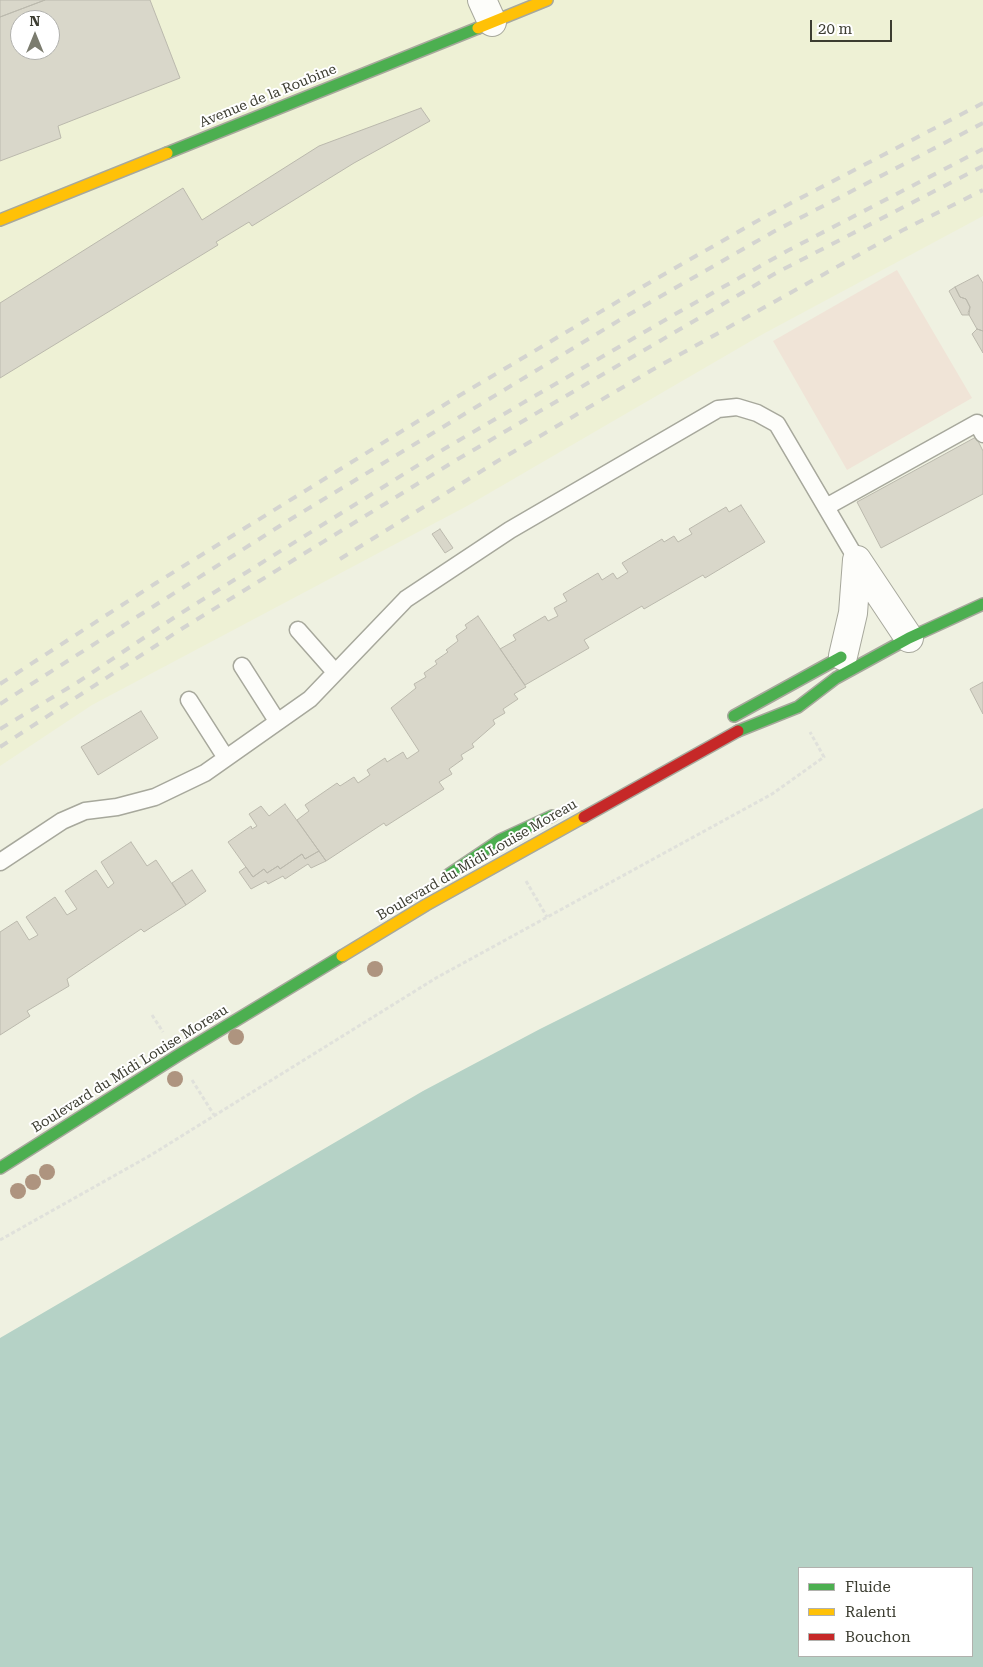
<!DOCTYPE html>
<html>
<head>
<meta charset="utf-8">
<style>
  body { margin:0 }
  #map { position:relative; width:983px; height:1667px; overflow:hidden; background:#eff1e1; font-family:"Roboto Serif",serif }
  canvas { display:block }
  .legend { position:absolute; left:798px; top:1567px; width:175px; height:90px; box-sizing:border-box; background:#fff; border:1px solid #b1b1ad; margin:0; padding:6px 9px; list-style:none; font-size:15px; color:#3c3d31 }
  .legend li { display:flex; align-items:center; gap:10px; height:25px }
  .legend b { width:25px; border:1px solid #b1b1ad }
  .north { position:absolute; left:10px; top:10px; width:50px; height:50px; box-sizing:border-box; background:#fff; border:1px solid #b1b1ad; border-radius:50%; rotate:0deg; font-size:14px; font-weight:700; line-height:20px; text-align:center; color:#3c3d31 }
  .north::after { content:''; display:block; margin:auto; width:18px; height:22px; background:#7b7c6f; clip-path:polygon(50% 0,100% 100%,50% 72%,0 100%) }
  .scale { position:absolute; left:810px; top:20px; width:82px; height:22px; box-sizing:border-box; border:2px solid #3c3d31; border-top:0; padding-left:6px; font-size:15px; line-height:18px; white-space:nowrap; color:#3c3d31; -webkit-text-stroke:4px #fff; paint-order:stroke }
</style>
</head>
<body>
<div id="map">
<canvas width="983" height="1667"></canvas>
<ul class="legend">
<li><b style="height:6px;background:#4caf50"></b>Fluide</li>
<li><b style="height:6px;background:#ffc107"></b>Ralenti</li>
<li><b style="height:6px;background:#c62828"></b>Bouchon</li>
</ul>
<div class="north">N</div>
<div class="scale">20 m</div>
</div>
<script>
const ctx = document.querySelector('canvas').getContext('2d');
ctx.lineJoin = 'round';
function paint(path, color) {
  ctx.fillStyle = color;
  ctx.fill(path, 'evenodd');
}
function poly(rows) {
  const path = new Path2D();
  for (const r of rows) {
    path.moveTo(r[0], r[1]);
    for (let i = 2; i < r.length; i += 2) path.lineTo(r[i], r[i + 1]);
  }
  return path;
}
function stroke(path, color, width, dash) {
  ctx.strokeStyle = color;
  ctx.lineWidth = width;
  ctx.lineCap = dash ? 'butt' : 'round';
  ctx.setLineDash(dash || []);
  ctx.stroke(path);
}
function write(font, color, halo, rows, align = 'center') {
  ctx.font = font + ' "Roboto Serif",serif';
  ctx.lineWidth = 4;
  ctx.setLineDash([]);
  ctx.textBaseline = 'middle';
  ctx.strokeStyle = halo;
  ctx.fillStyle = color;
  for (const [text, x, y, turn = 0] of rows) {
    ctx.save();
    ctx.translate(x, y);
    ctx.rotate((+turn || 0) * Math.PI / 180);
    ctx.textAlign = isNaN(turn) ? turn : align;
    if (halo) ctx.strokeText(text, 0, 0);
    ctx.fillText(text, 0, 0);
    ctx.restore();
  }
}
const built = poly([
  [0,0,983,0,983,216,763,334,467,506,92,705,0,766],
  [20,20,50,20,50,50,20,50]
]);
const green = poly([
  [897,270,972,398,847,470,773,341]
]);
const water = poly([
  [983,808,983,1667,0,1667,0,1338,423,1091,540,1029],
  [799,1568,972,1568,972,1656,799,1656]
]);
const building = poly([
  [0,0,45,0,0,17,0,0],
  [45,0,150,0,180,78,58,126,61,138,0,161,0,17,45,0],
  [20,20,50,20,50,50,20,50,20,20],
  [421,108,430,121,354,163,252,226,249,222,216,242,218,245,0,378,0,303,183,188,202,220,319,146,421,108],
  [978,275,983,283,983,331,977,329,968,313,970,307,966,299,960,297,955,287,978,275],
  [955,287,960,297,966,299,970,307,969,315,962,315,949,291,955,287],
  [977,329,983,331,983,353,972,334,977,329],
  [976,437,983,451,983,494,881,548,857,502,976,437],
  [741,505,765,542,705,578,703,575,644,609,642,606,584,640,589,648,525,685,500,649,516,640,513,635,545,616,548,621,558,616,554,608,567,601,563,594,598,573,602,580,613,573,617,579,628,572,622,563,662,539,664,542,674,536,678,542,692,534,689,529,726,507,729,512,741,505],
  [440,529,453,548,445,553,432,534,440,529],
  [478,616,526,687,514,694,518,699,503,709,505,713,493,720,495,724,472,744,474,747,461,755,463,759,449,769,452,774,439,782,444,789,386,826,384,823,326,861,297,820,309,811,305,805,337,783,340,786,354,777,358,783,370,775,367,770,385,758,387,762,403,752,407,759,419,751,391,708,416,688,414,684,426,677,424,673,437,664,435,661,448,652,446,650,458,641,456,636,467,628,465,625,478,616],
  [983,682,983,714,970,689,983,682],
  [141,711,158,738,98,775,81,747,141,711],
  [285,804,319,851,305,859,302,854,280,869,278,866,267,873,264,869,253,877,228,842,251,826,252,829,257,826,249,814,261,806,269,816,285,804],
  [131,842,147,866,156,860,186,905,144,932,141,929,67,979,69,986,27,1011,30,1016,0,1035,0,932,17,921,29,940,38,935,26,917,55,897,67,915,77,909,65,891,96,870,108,888,114,883,101,862,131,842],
  [319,851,326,861,311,868,308,864,285,879,283,876,268,884,266,881,251,889,239,872,246,867,253,877,264,869,267,873,278,866,280,869,302,854,305,859,319,851],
  [192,870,206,891,186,905,172,883,192,870]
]);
const path = poly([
  [526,881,547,917],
  [152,1015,163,1032],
  [192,1080,214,1115],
  [0,1240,151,1155,436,978,772,794,824,757,810,732]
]);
const lane = poly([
  [826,507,977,423,983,434],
  [298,630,335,672],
  [242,666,277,721],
  [189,700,226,758],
  [0,862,62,821,85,811,117,807,155,797,205,773,310,699,406,599,510,530,718,409,737,407,757,413,777,424,857,560]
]);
const street = poly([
  [482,0,492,22],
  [857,560,909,638],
  [843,656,853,613,857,560]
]);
const fast = poly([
  [167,153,478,28],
  [734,716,841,657],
  [738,731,798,707,836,678,909,638,983,604],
  [448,875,500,840,552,816],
  [0,1168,177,1056,342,956]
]);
const slow = poly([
  [478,28,547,0],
  [0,220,167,153],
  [342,956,426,905,584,817]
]);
const jam = poly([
  [584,817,738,731]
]);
const rail = poly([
  [340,559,496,462,652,370,903,230,983,190],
  [0,684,156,583,457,397,654,280,766,216,983,103],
  [0,704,286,522,628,315,773,232,983,123],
  [0,729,78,682,178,615,444,449,677,313,787,251,983,149],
  [0,747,183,628,453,462,776,273,983,166]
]);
const trees = [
  [375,969],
  [236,1037],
  [175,1079],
  [47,1172],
  [33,1182],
  [18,1191]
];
const streetNames = [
  ["Avenue de la Roubine",268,96,-22],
  ["Boulevard du Midi Louise Moreau",477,860,-30],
  ["Boulevard du Midi Louise Moreau",130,1069,-32]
];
paint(built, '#eef1d5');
paint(green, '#f0e4d7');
paint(water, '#b5d2c6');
paint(building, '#d9d7ca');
stroke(building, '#bbb9ad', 1);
stroke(lane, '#a7a89c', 19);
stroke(street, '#a7a89c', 30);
stroke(fast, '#a7a89c', 14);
stroke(slow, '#a7a89c', 14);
stroke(jam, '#a7a89c', 14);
stroke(path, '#e0e1db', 3, [4, 2.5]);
stroke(lane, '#fdfdfa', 16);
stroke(street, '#fdfdfa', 28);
stroke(fast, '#4caf50', 11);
stroke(slow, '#ffc107', 11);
stroke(jam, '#c62828', 11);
stroke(rail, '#d4d4d0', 4, [9, 9]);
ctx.fillStyle = '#ae947f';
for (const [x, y] of trees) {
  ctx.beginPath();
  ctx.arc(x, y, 8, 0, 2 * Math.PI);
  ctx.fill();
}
write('14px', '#3c3d31', '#fff', streetNames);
</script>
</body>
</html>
